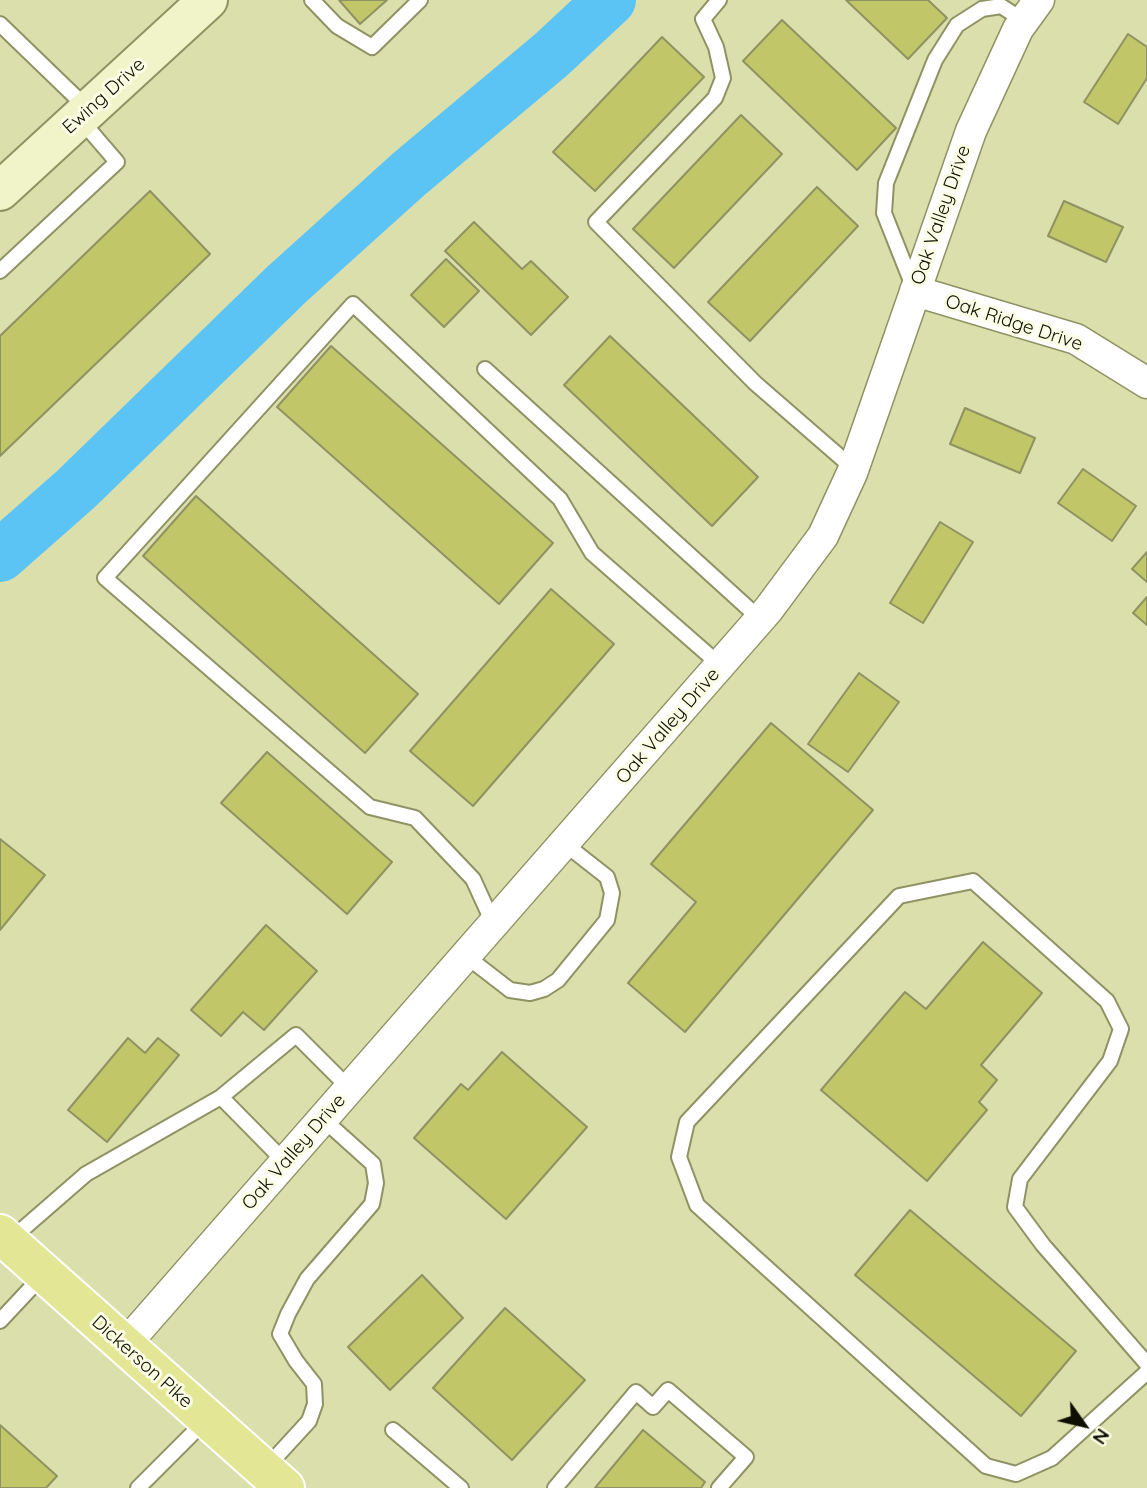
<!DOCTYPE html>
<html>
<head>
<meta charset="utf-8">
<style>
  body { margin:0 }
  #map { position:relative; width:1147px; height:1488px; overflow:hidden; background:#dbdfac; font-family:Quicksand,sans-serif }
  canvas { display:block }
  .north { position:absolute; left:1049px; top:1390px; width:70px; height:70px; -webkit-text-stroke:5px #fbfee4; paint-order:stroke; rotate:124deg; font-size:19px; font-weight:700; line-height:28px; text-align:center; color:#0e0f01 }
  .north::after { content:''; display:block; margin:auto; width:24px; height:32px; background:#0e0f01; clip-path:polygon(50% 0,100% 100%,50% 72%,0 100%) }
</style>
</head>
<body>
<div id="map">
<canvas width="1147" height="1488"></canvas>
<div class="north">N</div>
</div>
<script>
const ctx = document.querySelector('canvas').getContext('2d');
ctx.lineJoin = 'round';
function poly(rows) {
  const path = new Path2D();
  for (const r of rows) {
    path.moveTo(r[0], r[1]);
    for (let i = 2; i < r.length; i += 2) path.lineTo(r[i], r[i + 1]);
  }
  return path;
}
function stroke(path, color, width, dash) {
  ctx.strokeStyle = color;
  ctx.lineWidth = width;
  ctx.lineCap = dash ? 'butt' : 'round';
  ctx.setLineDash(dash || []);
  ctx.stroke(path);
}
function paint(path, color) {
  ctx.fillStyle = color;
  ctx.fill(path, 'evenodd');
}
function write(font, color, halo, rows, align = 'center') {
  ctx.font = font + ' Quicksand,sans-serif';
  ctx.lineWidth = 6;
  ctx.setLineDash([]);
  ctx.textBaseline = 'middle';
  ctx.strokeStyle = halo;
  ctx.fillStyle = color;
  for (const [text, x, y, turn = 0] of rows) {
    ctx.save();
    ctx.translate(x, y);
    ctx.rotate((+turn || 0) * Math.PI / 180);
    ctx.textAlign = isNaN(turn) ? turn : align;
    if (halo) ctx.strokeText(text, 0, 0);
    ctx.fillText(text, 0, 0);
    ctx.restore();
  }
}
const river = poly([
  [0,556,76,489,287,284,409,174,552,54,610,0]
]);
const building = poly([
  [339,0,387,0,360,24,339,0],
  [846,0,928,0,947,18,908,59,846,0],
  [782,20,896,128,857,170,743,61,782,20],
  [1128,34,1147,47,1147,78,1118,124,1084,102,1128,34],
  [662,37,704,77,595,191,553,152,662,37],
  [741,115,782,154,674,268,633,229,741,115],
  [817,187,858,226,750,341,708,302,817,187],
  [150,191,210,254,0,456,0,336,150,191],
  [1064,201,1123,227,1106,262,1048,236,1064,201],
  [474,222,522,269,531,261,568,297,531,335,445,251,474,222],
  [446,259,479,291,444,327,411,295,446,259],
  [610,336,758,477,712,526,564,385,610,336],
  [331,346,553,543,499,604,277,407,331,346],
  [965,408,1035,438,1020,473,950,444,965,408],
  [1083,469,1136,506,1112,541,1058,503,1083,469],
  [196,496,418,694,365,753,143,556,196,496],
  [940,522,973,542,923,623,890,603,940,522],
  [1147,552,1147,582,1132,569,1147,552],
  [551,589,614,644,473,806,410,751,551,589],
  [1147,597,1147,625,1133,613,1147,597],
  [859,673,899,702,848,772,808,744,859,673],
  [771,723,873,810,685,1032,628,983,696,902,651,864,771,723],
  [267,752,392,862,347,914,221,803,267,752],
  [0,839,45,875,0,930,0,839],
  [266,925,317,971,264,1030,243,1012,221,1036,191,1010,266,925],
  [983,942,1042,993,981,1065,997,1080,979,1102,987,1110,927,1181,821,1090,905,992,926,1009,983,942],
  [128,1038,145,1053,158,1038,179,1055,107,1142,68,1110,128,1038],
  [502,1052,587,1127,506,1219,414,1138,461,1084,468,1090,502,1052],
  [910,1210,1076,1351,1021,1416,855,1275,910,1210],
  [422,1275,463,1318,390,1390,348,1347,422,1275],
  [505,1308,585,1380,512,1460,433,1388,505,1308],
  [0,1425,57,1476,46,1488,0,1488,0,1425],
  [643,1430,705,1482,701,1488,595,1488,643,1430]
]);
const lane = poly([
  [312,0,337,26,372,47,420,0],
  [719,0,703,19,716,47,723,78,715,98,596,222,755,383,854,469],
  [0,24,88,109],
  [0,271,117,162,80,119],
  [913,286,884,213,886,183,935,60,957,25,982,9,1001,6,1024,21],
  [485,369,760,619],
  [494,925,473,879,415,818,370,807,105,578,353,304,560,499,592,553,720,665],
  [466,956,510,990,530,993,544,989,558,980,607,920,612,893,607,877,565,844],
  [221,1097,296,1035,350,1089],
  [9,1241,86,1174,221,1097,285,1162],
  [0,1321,43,1275],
  [1147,1364,1043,1245,1015,1207,1020,1179,1110,1061,1121,1029,1107,1001,973,881,899,896,687,1122,679,1157,697,1205,986,1466,1016,1474,1052,1458,1147,1372],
  [393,1430,461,1488],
  [265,1469,309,1421,315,1404,314,1384,296,1361,280,1334,288,1314,307,1279,372,1204,376,1183,373,1164,323,1119],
  [138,1488,206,1420],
  [555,1488,636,1392,653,1407,668,1390,746,1457,719,1488]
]);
const street = poly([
  [915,291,1076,339,1147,383],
  [124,1346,768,610,823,536,852,473,971,131,1018,29,1039,0]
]);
const secondary = poly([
  [0,191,208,0]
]);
const primary = poly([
  [0,1234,285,1488]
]);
const streetNames = [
  ["Ewing Drive",104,96,-42],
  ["Oak Valley Drive",941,215,-71],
  ["Oak Ridge Drive",1014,323,18],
  ["Oak Valley Drive",668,726,-49],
  ["Oak Valley Drive",294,1152,-49],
  ["Dickerson Pike",142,1362,42]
];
stroke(river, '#5bc4f4', 52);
paint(building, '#c1c668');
stroke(building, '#8f9262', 2);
stroke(lane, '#8f9263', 18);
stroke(street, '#8f9263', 33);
stroke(secondary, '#8f9263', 42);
stroke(primary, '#fff', 42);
stroke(lane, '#fff', 14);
stroke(street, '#fff', 30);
stroke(secondary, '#f1f3c9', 38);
stroke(primary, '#e3e694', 38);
write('19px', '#0e0f01', '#fbfee4', streetNames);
</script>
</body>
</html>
